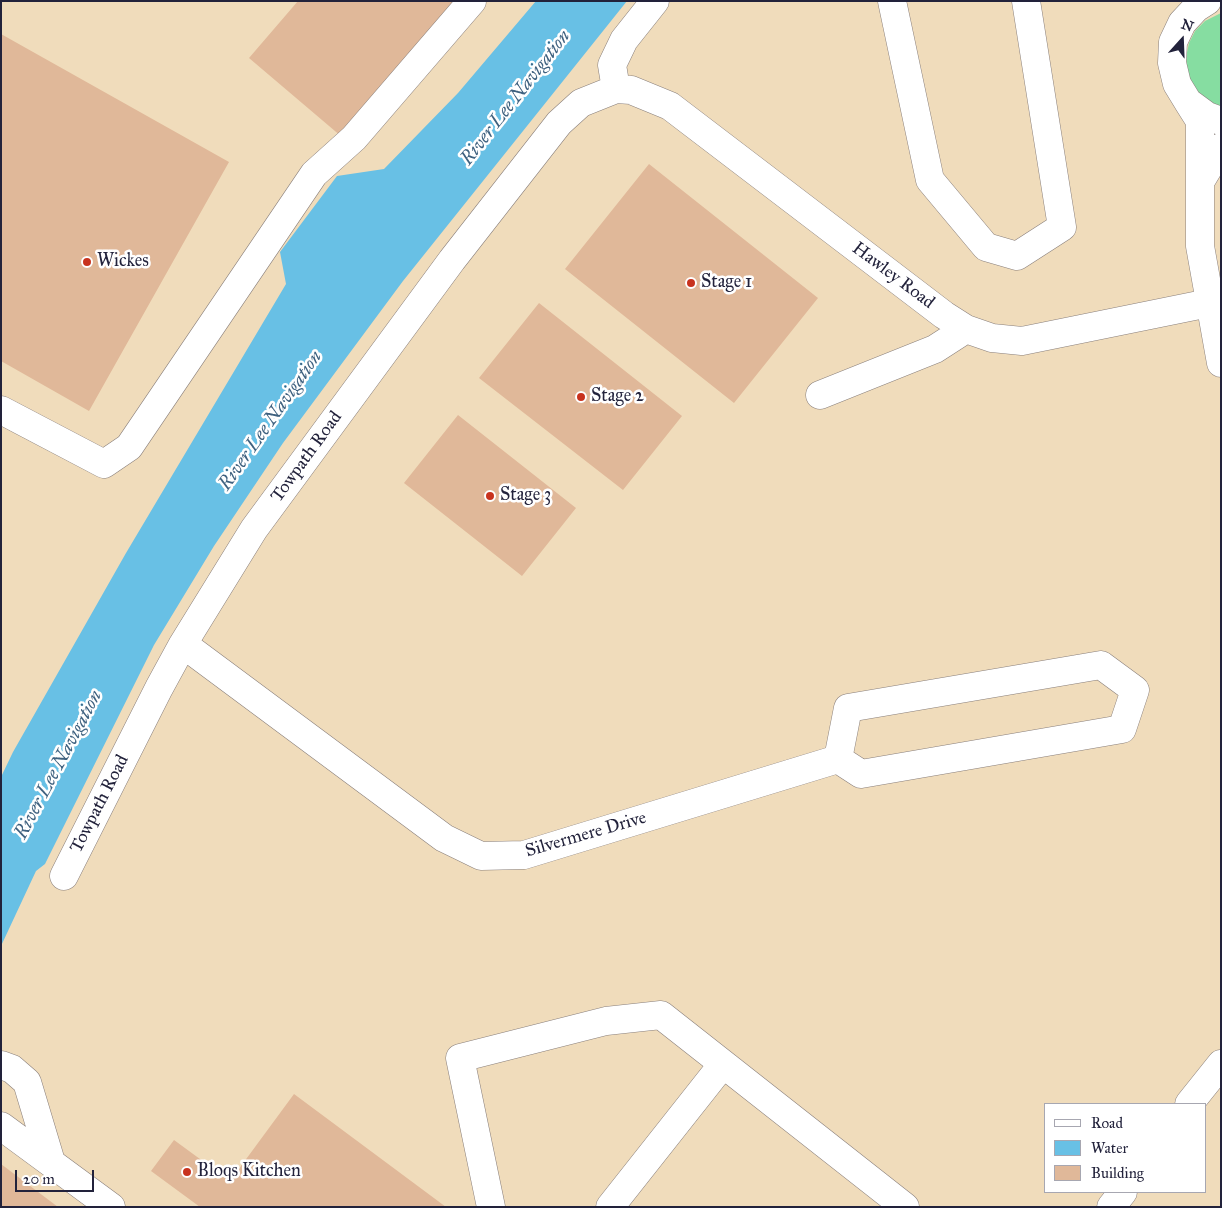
<!DOCTYPE html>
<html>
<head>
<meta charset="utf-8">
<style>
  body { margin:0 }
  #map { position:relative; width:1222px; height:1208px; overflow:hidden; background:#f0dcbb; font-family:"IM FELL Great Primer",serif }
  canvas { display:block }
  .frame { position:absolute; inset:0; border:2px solid #22223b; pointer-events:none }
  .legend { position:absolute; left:1044px; top:1103px; width:162px; height:90px; box-sizing:border-box; background:#fff; border:1px solid #a7a7b1; margin:0; padding:6px 9px; list-style:none; font-size:15px; color:#22223b }
  .legend li { display:flex; align-items:center; gap:10px; height:25px }
  .legend b { width:25px; border:1px solid #a7a7b1 }
  .north { position:absolute; left:1157px; top:15px; width:50px; height:50px; -webkit-text-stroke:4px #fff; paint-order:stroke; rotate:20deg; font-size:14px; font-weight:700; line-height:20px; text-align:center; color:#22223b }
  .north::after { content:''; display:block; margin:auto; width:18px; height:22px; background:#22223b; clip-path:polygon(50% 0,100% 100%,50% 72%,0 100%) }
  .scale { position:absolute; left:15px; top:1170px; width:79px; height:22px; box-sizing:border-box; border:2px solid #22223b; border-top:0; padding-left:6px; font-size:15px; line-height:18px; white-space:nowrap; color:#22223b; -webkit-text-stroke:4px #fff; paint-order:stroke }
</style>
</head>
<body>
<div id="map">
<canvas width="1222" height="1208"></canvas>
<div class="frame"></div>
<ul class="legend">
<li><b style="height:6px;background:#fff"></b>Road</li>
<li><b style="height:14px;background:#68c0e5"></b>Water</li>
<li><b style="height:14px;background:#e0b899"></b>Building</li>
</ul>
<div class="north">N</div>
<div class="scale">20 m</div>
</div>
<script>
const ctx = document.querySelector('canvas').getContext('2d');
ctx.lineJoin = 'round';
function paint(path, color) {
  ctx.fillStyle = color;
  ctx.fill(path, 'evenodd');
}
function poly(rows) {
  const path = new Path2D();
  for (const r of rows) {
    path.moveTo(r[0], r[1]);
    for (let i = 2; i < r.length; i += 2) path.lineTo(r[i], r[i + 1]);
  }
  return path;
}
function stroke(path, color, width, dash) {
  ctx.strokeStyle = color;
  ctx.lineWidth = width;
  ctx.lineCap = dash ? 'butt' : 'round';
  ctx.setLineDash(dash || []);
  ctx.stroke(path);
}
function write(font, color, halo, rows, align = 'center') {
  ctx.font = font + ' "IM FELL Great Primer",serif';
  ctx.lineWidth = 5;
  ctx.setLineDash([]);
  ctx.textBaseline = 'middle';
  ctx.strokeStyle = halo;
  ctx.fillStyle = color;
  for (const [text, x, y, turn = 0] of rows) {
    ctx.save();
    ctx.translate(x, y);
    ctx.rotate((+turn || 0) * Math.PI / 180);
    ctx.textAlign = isNaN(turn) ? turn : align;
    if (halo) ctx.strokeText(text, 0, 0);
    ctx.fillText(text, 0, 0);
    ctx.restore();
  }
}
const green = poly([
  [1221,13,1221,108,1200,96,1191,84,1187,71,1186,57,1189,43,1195,31,1205,21]
]);
const water = poly([
  [536,1,627,1,403,281,283,443,214,546,154,645,45,864,36,871,1,946,1,777,13,752,126,553,286,284,280,252,337,176,384,169,458,93]
]);
const building = poly([
  [298,1,458,1,342,137,249,58],
  [1,34,229,162,89,411,1,361],
  [649,164,818,298,734,403,565,269],
  [539,303,682,416,623,490,479,378],
  [458,415,576,508,522,576,404,483],
  [294,1094,446,1207,200,1207,151,1171,174,1140,230,1181],
  [1,1164,58,1207,1,1207]
]);
const minor = poly([
  [892,1,930,180,986,247,1017,256,1062,227,1026,1],
  [1207,1,1196,8,1182,23,1173,42,1172,63,1177,84,1188,102,1207,116,1221,121],
  [616,89,612,65,624,40,655,1],
  [1188,102,1200,121,1200,246,1221,363],
  [1200,182,1221,147],
  [820,395,935,349,966,329],
  [1,410,104,464,129,447,314,174,354,138,472,1],
  [183,644,444,838,481,856,524,855,838,759],
  [1101,665,1135,690,1122,729,861,774,838,759,848,708,1101,665],
  [64,876,159,688,183,644,254,529,452,260,559,123,581,103,616,89,631,90,670,106,944,315,966,329,992,338,1022,341,1209,303],
  [1,1065,12,1069,27,1082,51,1162],
  [1189,1104,1221,1064],
  [1,1126,111,1207],
  [491,1207,460,1058,606,1021,661,1015,905,1207],
  [610,1207,723,1064],
  [1111,1207,1123,1192]
]);
const markers = [
  [87,262,5,"#c8321e"],
  [691,283,5,"#c8321e"],
  [581,397,5,"#c8321e"],
  [490,496,5,"#c8321e"],
  [187,1172,5,"#c8321e"]
];
const poiNames = [
  ["Wickes",97,262],
  ["Stage 1",701,283],
  ["Stage 2",591,397],
  ["Stage 3",500,496],
  ["Bloqs Kitchen",197,1172]
];
const streetNames = [
  ["Hawley Road",893,276,37],
  ["Towpath Road",307,457,-54],
  ["Towpath Road",100,804,-63],
  ["Silvermere Drive",586,835,-16]
];
const waterNames = [
  ["River Lee Navigation",516,98,-52],
  ["River Lee Navigation",271,421,-55],
  ["River Lee Navigation",59,765,-62]
];
paint(green, '#86dda1');
paint(water, '#68c0e5');
paint(building, '#e0b899');
stroke(minor, '#897f7b', 29);
stroke(minor, '#fff', 28);
for (const [x, y, r, color] of markers) {
  const dot = new Path2D();
  dot.arc(x, y, r, 0, 2 * Math.PI);
  ctx.fillStyle = color;
  ctx.fill(dot);
  stroke(dot, '#fff', 2);
}
write('18px', '#22223b', '#fff', poiNames, 'left');
write('18px', '#22223b', '#fff', streetNames);
write('italic 19px', '#3e617f', '#fff', waterNames);
</script>
</body>
</html>
